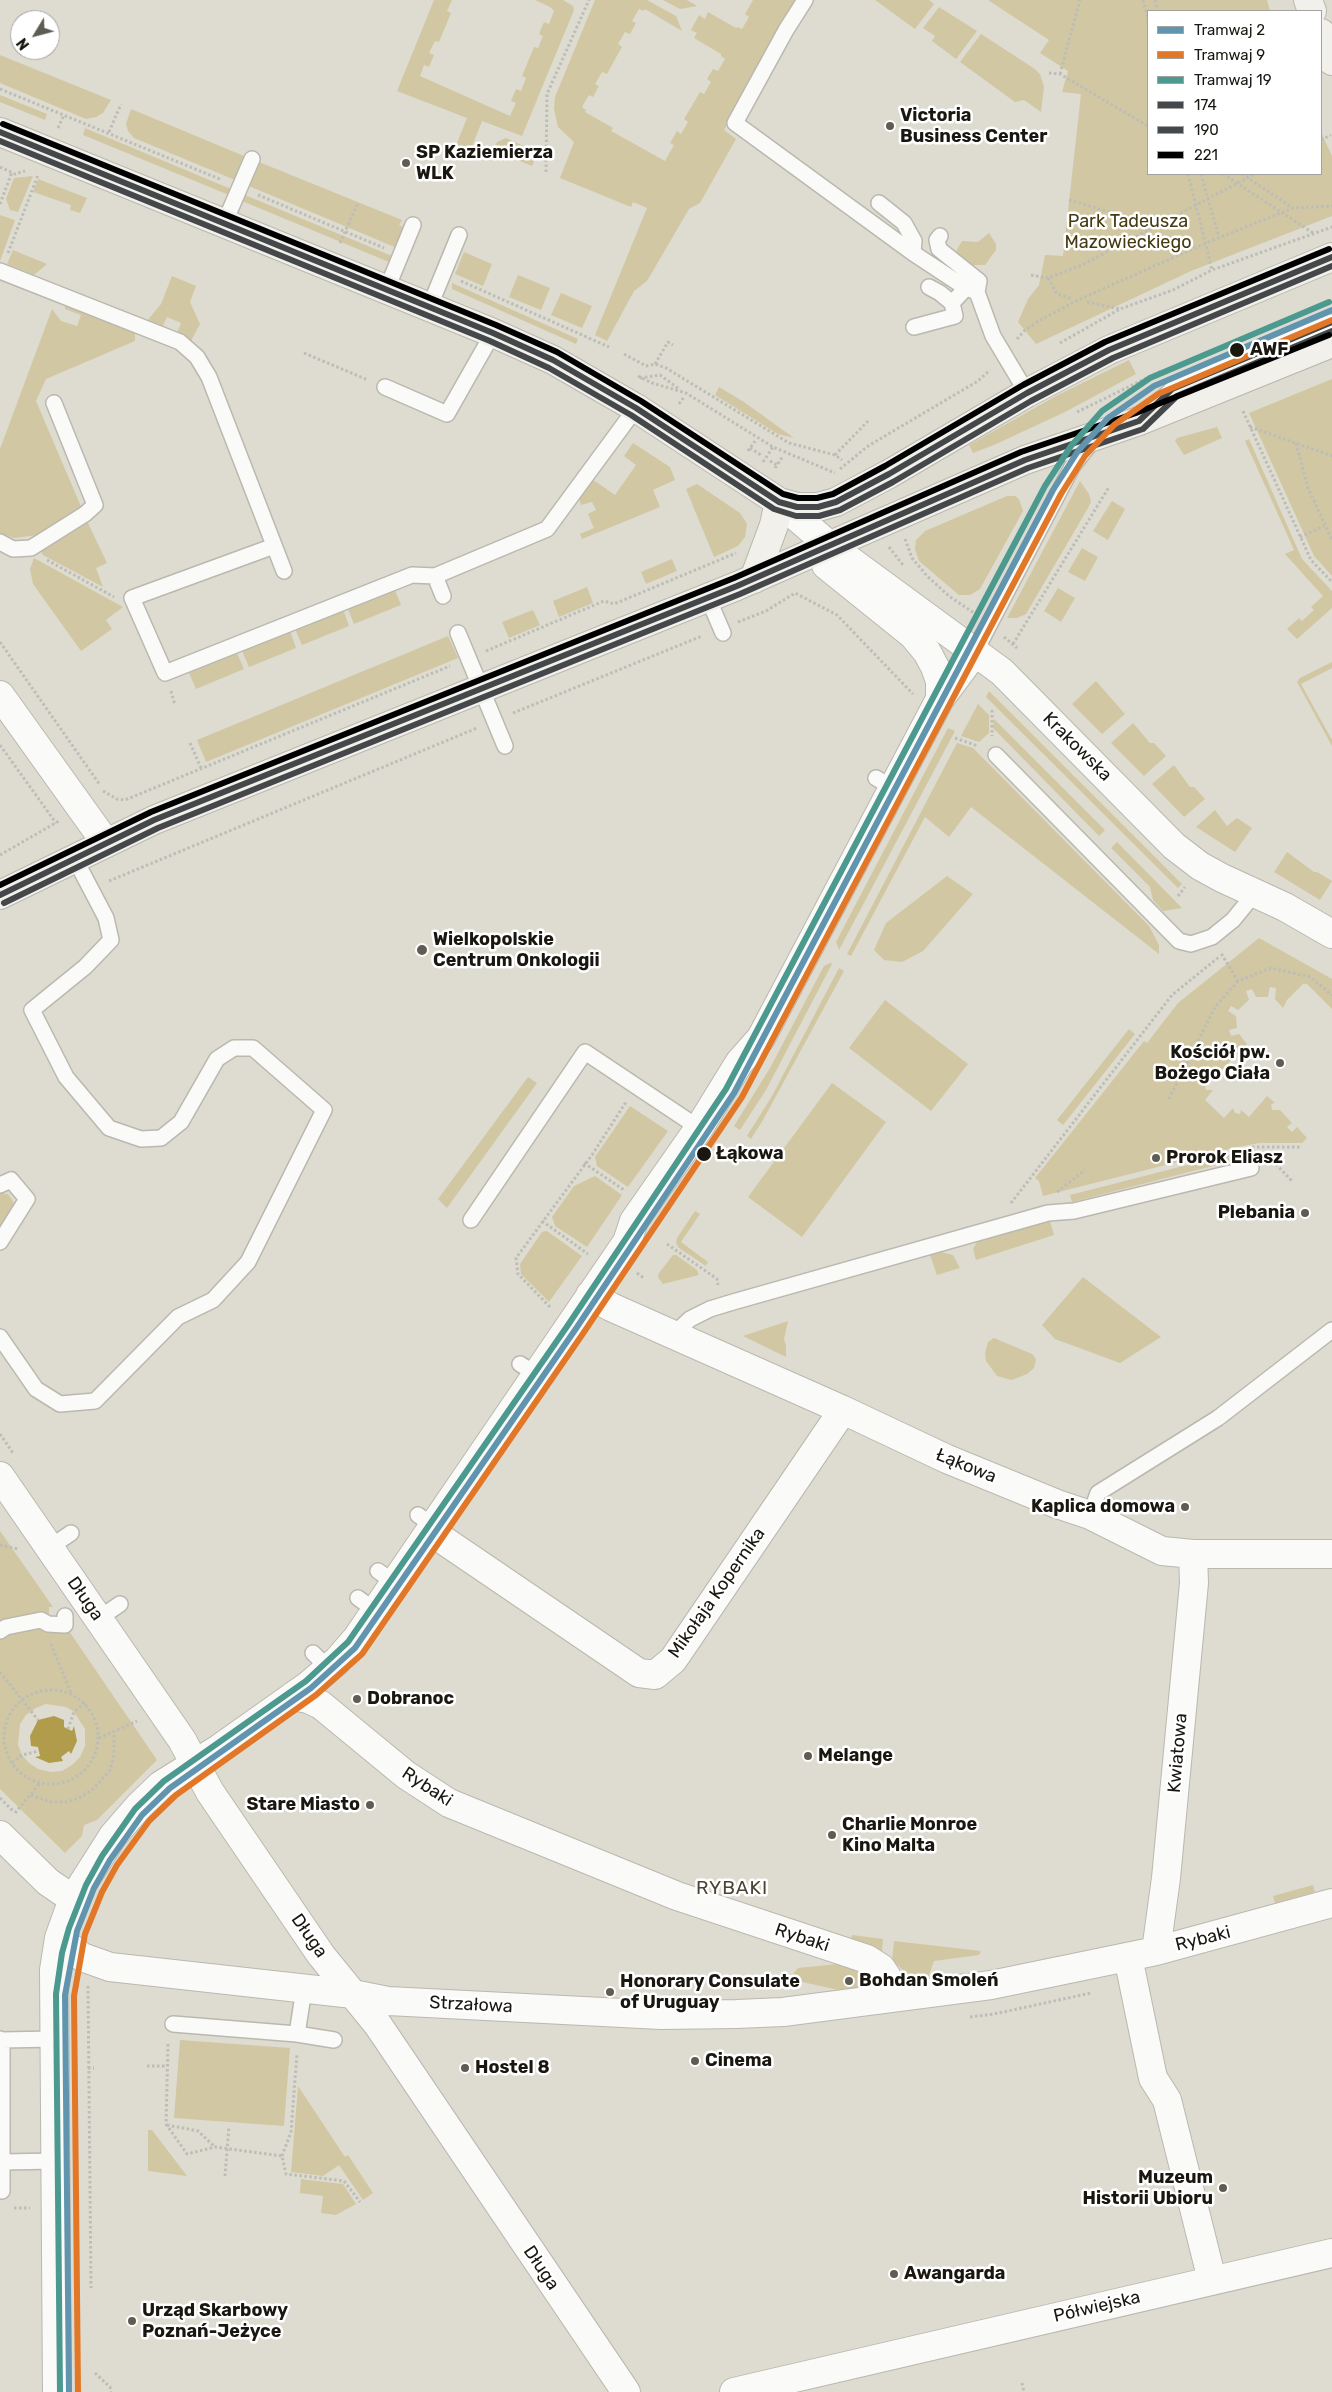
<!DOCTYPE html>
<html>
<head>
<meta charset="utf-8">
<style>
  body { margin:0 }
  #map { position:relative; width:1332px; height:2392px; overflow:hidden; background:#dedcd0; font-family:Rubik,sans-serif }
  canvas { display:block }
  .legend { position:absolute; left:1147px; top:10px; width:175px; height:165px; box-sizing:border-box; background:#fff; border:1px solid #a3a29f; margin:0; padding:6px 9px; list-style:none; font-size:15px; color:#191710 }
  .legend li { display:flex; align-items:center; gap:10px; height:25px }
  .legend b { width:25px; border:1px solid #a3a29f }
  .north { position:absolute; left:10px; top:10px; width:50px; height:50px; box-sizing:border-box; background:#fff; border:1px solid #a3a29f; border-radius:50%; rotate:233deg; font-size:14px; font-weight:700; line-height:20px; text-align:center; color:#191710 }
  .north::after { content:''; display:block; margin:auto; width:18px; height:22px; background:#5e5c53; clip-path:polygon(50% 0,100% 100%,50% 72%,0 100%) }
</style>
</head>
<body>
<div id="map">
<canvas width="1332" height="2392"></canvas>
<ul class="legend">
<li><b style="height:6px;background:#6194ae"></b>Tramwaj 2</li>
<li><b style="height:6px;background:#e17727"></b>Tramwaj 9</li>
<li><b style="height:6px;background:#4b998f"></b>Tramwaj 19</li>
<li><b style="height:6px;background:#45484a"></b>174</li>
<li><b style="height:6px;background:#45484a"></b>190</li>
<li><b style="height:6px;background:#000"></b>221</li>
</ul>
<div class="north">N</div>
</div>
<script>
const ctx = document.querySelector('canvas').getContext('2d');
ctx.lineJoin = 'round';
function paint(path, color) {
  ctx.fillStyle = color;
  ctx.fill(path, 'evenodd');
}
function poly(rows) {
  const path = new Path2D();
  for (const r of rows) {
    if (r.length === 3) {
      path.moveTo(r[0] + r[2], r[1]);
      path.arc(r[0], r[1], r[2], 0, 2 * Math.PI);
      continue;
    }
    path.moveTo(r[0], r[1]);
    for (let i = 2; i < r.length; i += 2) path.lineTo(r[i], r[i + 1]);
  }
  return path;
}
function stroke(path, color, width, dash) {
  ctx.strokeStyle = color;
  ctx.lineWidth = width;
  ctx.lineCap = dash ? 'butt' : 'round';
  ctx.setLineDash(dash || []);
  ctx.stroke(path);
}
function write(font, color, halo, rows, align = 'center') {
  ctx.font = font + ' Rubik,sans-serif';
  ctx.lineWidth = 5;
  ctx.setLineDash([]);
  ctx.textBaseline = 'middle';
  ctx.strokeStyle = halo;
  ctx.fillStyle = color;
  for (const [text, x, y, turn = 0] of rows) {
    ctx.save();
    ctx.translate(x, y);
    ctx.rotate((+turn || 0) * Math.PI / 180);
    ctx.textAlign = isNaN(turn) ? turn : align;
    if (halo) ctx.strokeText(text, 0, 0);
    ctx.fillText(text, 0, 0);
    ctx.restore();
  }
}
const green = poly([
  [434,0,452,0,447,11,451,13,439,42,435,41,429,53,434,55,429,67,424,65,420,76,510,116,516,103,511,101,516,89,521,91,526,78,522,76,534,47,538,48,543,36,539,34,544,22,549,24,554,11,550,7,535,0,563,0,573,6,574,10,522,136,482,121,469,154,455,148,467,118,397,91],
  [595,0,647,0,676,16,682,31,645,9,643,11,639,9,632,21,636,23,630,34,625,32,618,44,622,47,614,61,607,74,602,72,595,84,599,86,593,97,589,95,582,107,586,110,585,112,613,128,611,131,665,161,674,145,670,143,677,131,681,134,688,122,684,119,700,92,704,94,711,82,707,79,713,69,718,71,725,59,721,56,721,54,694,38,697,33,691,30,699,15,705,19,708,12,736,28,738,27,742,29,749,17,745,14,753,0,798,0,724,130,736,139,700,203,689,209,647,281,634,291,607,341,595,335,647,208,633,202,631,207,560,178,574,142,558,127,554,109,555,97],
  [663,0,687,0,697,6,680,9],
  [875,0,929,0,934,4,915,29],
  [988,0,1267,0,1270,11,1148,11,1148,174,1321,174,1321,132,1332,156,1332,216,1191,271,1036,344,1018,322,1028,299,1039,285,1045,255,1063,256,1081,94,1062,92,1068,71,1040,53,1049,40],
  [939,7,977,31,956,59,932,41,935,36,923,28],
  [981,34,1035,69,1040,74,1044,87,1041,112,1024,100,1015,102,960,62],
  [0,55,111,100,103,113,96,117,86,119,0,83],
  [0,95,47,114,45,120,0,102],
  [131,109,244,156,235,180,134,138,128,131,126,124],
  [85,128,231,189,229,195,83,135],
  [506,138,533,150,536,157,532,166,493,150,497,142],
  [259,162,402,220,399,225,405,228,397,248,249,186],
  [33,176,18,212,10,210,6,199,14,178],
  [38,179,87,198,80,213,70,210,71,205,33,192],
  [245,195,392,256,389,262,242,201],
  [0,215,15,220,0,261],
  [989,233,996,244,996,250,985,265,973,265,955,253,962,241,978,242],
  [13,250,47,264,34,275,7,264],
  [464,252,492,264,483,286,455,274],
  [518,275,550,288,541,310,509,297],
  [172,276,196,286,190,302,200,324,191,341,177,333,181,323,167,317,162,327,147,321,161,304],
  [452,283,578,339,576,344,452,289],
  [561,293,592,306,582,328,551,315],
  [66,303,135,332,135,341,46,379,36,401,82,509,39,535,14,538,0,533,0,449,52,309,61,321,77,326,81,315,65,309],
  [1129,360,1136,374,1065,412,994,445,973,453,969,445,1056,396],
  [1332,379,1332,576,1314,556,1249,413],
  [719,387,744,402,794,438,778,434,715,395],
  [1217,427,1222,438,1184,455,1175,441,1177,438],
  [1249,439,1302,559,1332,591,1332,608,1297,639,1287,629,1299,618,1302,621,1314,610,1311,607,1323,596,1285,554,1294,550,1245,441],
  [633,443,670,467,675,480,653,490,660,507,582,539,580,534,594,528,588,514,596,510,592,502,581,505,579,497,590,482,595,481,615,495,636,465,624,456],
  [1080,481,1089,494,1091,502,1088,508,1026,614,1017,618,1007,618],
  [697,484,740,513,747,524,745,537,738,546,714,557,686,489],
  [1007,496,1015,496,1019,499,1023,511,980,589,970,595,959,595,919,561,915,549,916,540,925,531],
  [1112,501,1125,509,1108,540,1093,531],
  [87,521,107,563,96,568,103,587,43,555,40,550],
  [1082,548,1098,557,1085,581,1068,572],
  [34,558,123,607,106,620,112,629,81,651,33,584,30,569],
  [672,559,677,571,646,584,641,572],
  [587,587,593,603,559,617,553,601],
  [394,588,401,605,354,624,347,607],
  [1058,588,1075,598,1061,622,1044,611],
  [343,609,349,626,302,645,295,629],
  [533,610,540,625,509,638,502,622],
  [290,631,296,648,249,667,242,651],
  [448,636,458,658,206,762,197,740],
  [237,653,244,669,196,689,189,673],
  [1332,662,1332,668,1301,684,1332,740,1332,746,1297,682,1300,678],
  [1096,681,1125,714,1102,734,1072,704],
  [989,691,1182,884,1178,888,986,697],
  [978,704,989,715,989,733,979,742,961,736],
  [994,719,1105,830,1099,836,993,728],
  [1133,723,1150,743,1154,743,1166,756,1144,776,1111,743],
  [948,728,955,731,839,950,836,942],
  [957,743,973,748,1149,926,1159,945,1159,954,971,807,949,837,925,817,851,956,847,954],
  [1174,765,1190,787,1194,787,1205,799,1184,817,1152,784],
  [1215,810,1227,826,1237,818,1252,828,1235,852,1196,827],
  [1117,842,1182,908,1163,911,1153,900,1150,887,1111,848],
  [1287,852,1314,872,1317,872,1332,881,1320,900,1274,872],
  [947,876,973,894,923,951,902,962,884,960,874,950,886,923],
  [1259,938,1332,979,1332,1009,1307,984,1303,984,1287,1000,1283,1008,1275,999,1276,988,1270,987,1268,997,1256,997,1252,989,1246,991,1249,1000,1238,1010,1231,1006,1228,1011,1236,1016,1237,1028,1229,1030,1231,1036,1239,1034,1247,1044,1209,1083,1205,1085,1206,1090,1213,1090,1205,1100,1224,1118,1233,1108,1235,1113,1240,1114,1241,1110,1249,1117,1267,1096,1275,1103,1271,1104,1272,1110,1280,1110,1292,1123,1287,1127,1292,1132,1297,1127,1307,1138,1302,1143,1259,1143,1233,1148,1043,1196,1039,1181,1035,1178,1144,1041,1147,1043,1178,1003],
  [830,963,832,964,766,1090,740,1130,734,1126,770,1068,824,966],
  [839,968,844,971,763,1120,751,1139,747,1136,772,1096],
  [885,1000,968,1064,931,1111,849,1048],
  [1129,1029,1135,1034,1063,1125,1057,1120],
  [528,1077,537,1083,447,1208,438,1199],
  [832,1083,886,1122,802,1237,748,1197],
  [630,1106,668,1131,628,1187,597,1166,595,1157],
  [1234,1153,1236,1160,1072,1202,1070,1195],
  [595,1176,622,1195,587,1247,555,1226,552,1217,574,1186],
  [0,1193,8,1194,14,1203,13,1208,0,1229],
  [695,1211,700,1214,681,1242,708,1262,706,1266,679,1248,676,1243,677,1238],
  [1050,1221,1054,1235,976,1260,973,1249,977,1242],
  [547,1231,582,1256,549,1302,521,1274,520,1264,542,1232],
  [941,1252,953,1255,960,1268,937,1275,930,1255],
  [673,1255,676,1255,697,1270,699,1275,663,1284,658,1277,659,1273],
  [1083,1277,1161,1337,1120,1363,1055,1339,1042,1325],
  [788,1321,784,1339,786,1346,786,1357,743,1336],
  [994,1338,1032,1354,1036,1359,1034,1368,1027,1374,1012,1380,997,1376,986,1361,985,1353,988,1342],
  [0,1531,53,1607,49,1607,49,1619,56,1631,69,1631,157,1760,97,1820,84,1825,82,1836,65,1853,0,1789],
  [46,1704,66,1707,74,1712,85,1729,85,1746,80,1757,72,1765,62,1771,50,1772,38,1769,29,1763,22,1755,18,1745,20,1724,26,1715,36,1708],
  [1313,1885,1315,1892,1275,1903,1273,1896],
  [852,1935,883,1939,882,1952,850,1945],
  [894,1941,981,1951,979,1955,934,1961,928,1978,917,1978,906,1973,892,1960],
  [848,1963,873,1978,870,1988,852,1993,798,1981,793,1974,798,1968],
  [180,2040,290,2048,284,2126,174,2118],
  [298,2086,345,2157,348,2155,373,2193,363,2200,339,2165,323,2176,291,2172],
  [148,2130,152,2130,187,2176,148,2171],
  [301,2179,343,2184,356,2204,336,2215,321,2213,323,2196,300,2193]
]);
const water = poly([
  [54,1716,64,1720,64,1727,72,1731,74,1726,77,1741,71,1754,69,1751,61,1757,63,1761,49,1763,35,1757,40,1756,38,1747,31,1746,30,1736,38,1720]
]);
const path = poly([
  [1143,0,1148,19],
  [1155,0,1158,11],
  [1049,73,1060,74,1148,126],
  [1060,74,1080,0],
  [0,89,222,180],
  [58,128,64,115],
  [109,132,121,104],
  [1321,140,1331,135],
  [0,167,15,174,25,171],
  [546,172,547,94,589,0],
  [1188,174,1212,270],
  [1201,174,1219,237],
  [1223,174,1313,233],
  [1242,174,1293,208],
  [258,195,384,248],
  [1069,200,1157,226],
  [0,204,12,172],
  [340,243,358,203],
  [8,253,38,175],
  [1031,275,1048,278,1082,265,1255,174],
  [1048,278,1057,294,1073,299],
  [461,281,609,347],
  [1087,302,1120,309],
  [1017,339,1025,330,1042,319,1078,300,1206,243,1293,208,1332,206],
  [1060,343,1120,309,1173,290,1212,270,1332,227],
  [304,353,368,380],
  [624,354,646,366,655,364,666,368,789,443,835,455,842,460],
  [655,364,668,342,673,345],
  [638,376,652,383,686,393,773,447,835,473],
  [640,378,660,375,679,389],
  [679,404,684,397],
  [1243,411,1311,560,1332,582],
  [1077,412,1161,371],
  [1250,427,1332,456],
  [1296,443,1308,488,1332,540],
  [750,448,761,455],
  [748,451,755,441],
  [835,455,869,420],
  [770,461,777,465],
  [763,462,773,447],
  [775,468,783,456],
  [840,469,868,446,978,381,990,370],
  [1313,502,1318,500],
  [1300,537,1324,526],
  [905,539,912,558,927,576,949,596,974,613],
  [889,547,903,565],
  [47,560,114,597],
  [738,622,766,611,795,593,837,615,913,694],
  [1004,637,1017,648],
  [0,642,100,785],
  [1013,644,1109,487],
  [486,651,604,601,614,604,736,553],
  [171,691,175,705],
  [992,710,992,736],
  [513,713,702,636],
  [955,738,978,746],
  [190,743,201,768],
  [0,745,56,823],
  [103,791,117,799,125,800,450,666],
  [0,855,59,821],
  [109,881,477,728],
  [1178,896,1185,887],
  [1223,954,1222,955,1238,981,1271,968,1310,977,1332,995],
  [1169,1099,1215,1007,1238,981],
  [1252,1147,1302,1147],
  [1269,1157,1292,1181],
  [584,1163,624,1190],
  [1057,1192,1085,1170],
  [1011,1203,1172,995,1219,957],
  [542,1221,588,1254],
  [667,1244,717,1279,718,1285],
  [637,1273,645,1279],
  [550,1307,518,1274,516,1258,592,1155,626,1102],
  [0,1434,13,1453],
  [0,1545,18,1549],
  [51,1644,71,1693],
  [0,1672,38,1720],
  [51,1737,47],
  [68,1729,74,1712,85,1703],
  [99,1738,137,1721],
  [12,1763,22,1755,39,1751],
  [31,1795,50,1802,67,1802,81,1797,93,1789,110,1770,114,1755,114,1731],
  [0,1798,13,1811],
  [15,1813,40,1783],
  [88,1986,91,2288],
  [970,2017,994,2014,1091,1993],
  [168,2044,166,2124,187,2154,215,2147,282,2156,286,2174,344,2181,360,2202],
  [147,2066,167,2066],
  [88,2068,94,2068],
  [167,2125,198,2131,215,2147],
  [282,2156,291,2132,297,2053],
  [225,2176,229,2126],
  [14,2208,30,2208],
  [95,2373,110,2387,111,2392],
  [1022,2383,1024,2392]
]);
const lane = poly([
  [805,0,786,30,735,123,913,253,966,288,977,292],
  [879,203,904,223,914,241,913,253],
  [224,224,252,159],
  [940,236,937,240,939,249,979,281,977,292,993,336,1027,393],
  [0,271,180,342,197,357,209,377,284,571],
  [929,287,940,293,952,303],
  [386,291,413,225],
  [429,308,459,235],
  [914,327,955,316,952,303,966,288],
  [385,387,447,414,493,333],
  [1151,410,1172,389,1332,322],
  [0,542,13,549,31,548,85,514,95,505,54,403],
  [274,546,132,598,165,673,412,575,435,576,547,529,636,408],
  [435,576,443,596],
  [708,598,723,633],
  [458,633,505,746],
  [975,652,1072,467,1093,440],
  [996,755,1179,941,1191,944,1212,937,1233,920,1255,893],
  [876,778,893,788],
  [0,1185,11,1180,27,1199,0,1242],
  [471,1220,585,1052,699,1128],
  [674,1334,690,1319,710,1309,733,1302,1048,1213,1074,1211,1251,1168],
  [0,1337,36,1389,60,1404,95,1401,178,1317,213,1300,248,1262,324,1110,253,1048,234,1048,217,1059,181,1122,161,1138,141,1139,109,1128,66,1077,32,1010,85,967,111,940,106,918,75,859],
  [520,1364,536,1374],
  [418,1515,433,1526],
  [1090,1515,1098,1493,1218,1418,1332,1330],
  [49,1548,71,1533],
  [378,1571,395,1583],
  [358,1598,376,1611],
  [98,1619,120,1604],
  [0,1631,6,1627,41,1620,48,1624,65,1625,65,1616],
  [313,1653,329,1669],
  [173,2024,297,2034,334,2040],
  [297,2034,304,1989],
  [0,2039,2,2040,2,2191],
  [2,2040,55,2039],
  [3,2162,56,2161]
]);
const street = poly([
  [779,502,829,545,1002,672,1174,846,1200,866,1222,878,1285,907,1332,934],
  [826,565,913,635,927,652,935,667,940,681,940,699],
  [0,695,106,843],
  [590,1295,611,1307,843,1410,947,1459,1057,1504,1090,1515,1162,1551,1193,1554,1332,1554],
  [0,1476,182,1740,210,1792,321,1955,378,2025,626,2392],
  [430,1531,639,1673,655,1675,673,1660,843,1410],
  [293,1696,308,1699,321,1705,406,1775,449,1803,677,1896,867,1959,881,1968,887,1977,892,1998],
  [0,1835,48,1882,73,1899],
  [59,1938,82,1957,110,1967,353,1994,388,2001,661,2015,737,2014,783,2012,991,1985,1156,1951,1332,1903],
  [1156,1951,1166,1878,1194,1583,1193,1554],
  [1128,1957,1153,2078,1167,2100,1212,2280],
  [57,2392,54,1970,59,1938,73,1899,113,1836,139,1806,161,1785,220,1748,309,1685,337,1661,357,1638,627,1242,634,1221,699,1128,739,1063,761,1038,940,699,975,652],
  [734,2392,1332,2253]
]);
const secondary = poly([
  [1308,0,1312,11],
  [1321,33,1332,61],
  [0,132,493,333,553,360,636,408,779,502,797,507,818,507,836,502,889,474,1027,393,1109,350,1332,257],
  [754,579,774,525,779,502],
  [0,895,154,820,737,586,1025,460,1139,421,1332,343]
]);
const bus1 = poly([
  [0,132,493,333,553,360,636,408,779,502,797,507,818,507,836,502,889,474,1027,393,1109,350,1332,257],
  [0,895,154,820,737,586,1025,460,1139,421,1172,389,1332,322]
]);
const bus2 = poly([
  [0,141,490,341,549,368,631,415,774,509,796,516,819,516,840,510,893,482,1031,401,1113,358,1332,266],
  [4,903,158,828,740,594,1028,468,1143,429,1177,396,1332,331]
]);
const bus3 = poly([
  [3,124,496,325,557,352,641,401,783,494,798,498,817,498,833,494,885,466,1023,385,1105,342,1329,249],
  [0,885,151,812,734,578,1021,452,1136,413,1329,335]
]);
const tram1 = poly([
  [69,2392,65,1995,77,1931,94,1888,110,1860,142,1815,170,1788,311,1688,355,1648,575,1330,734,1093,1053,490,1078,451,1108,418,1154,386,1332,310]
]);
const tram2 = poly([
  [78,2392,74,1996,85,1934,102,1892,117,1865,149,1821,176,1795,316,1695,362,1654,582,1335,742,1097,1061,494,1085,456,1114,425,1158,394,1332,320]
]);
const tram3 = poly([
  [60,2392,56,1994,62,1953,69,1928,86,1885,102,1856,135,1809,164,1781,306,1681,348,1642,568,1325,726,1089,1045,486,1071,446,1102,411,1150,378,1329,302]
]);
const markers = [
  [890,126,5,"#5e5c53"],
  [406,163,5,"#5e5c53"],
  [1237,350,8,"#191710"],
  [422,950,6,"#5e5c53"],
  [1280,1063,5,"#5e5c53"],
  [704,1154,8,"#191710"],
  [1156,1158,5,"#5e5c53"],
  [1305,1213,5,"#5e5c53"],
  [1185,1507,5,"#5e5c53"],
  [357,1699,5,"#5e5c53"],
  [808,1756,5,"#5e5c53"],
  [370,1805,5,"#5e5c53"],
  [832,1835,5,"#5e5c53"],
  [849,1981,5,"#5e5c53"],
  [610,1992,5,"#5e5c53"],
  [695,2061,5,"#5e5c53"],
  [465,2068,5,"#5e5c53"],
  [1223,2188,5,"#5e5c53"],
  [894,2274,5,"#5e5c53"],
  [132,2321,5,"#5e5c53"]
];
const poiNames = [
  ["Victoria",900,116],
  ["Business Center",900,137],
  ["SP Kaziemierza",416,153],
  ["WLK",416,174],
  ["Wielkopolskie",433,940],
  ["Centrum Onkologii",433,961],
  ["Kościół pw.",1270,1053,"right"],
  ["Bożego Ciała",1270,1074,"right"],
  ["Prorok Eliasz",1166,1158],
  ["Plebania",1295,1213,"right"],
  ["Kaplica domowa",1175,1507,"right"],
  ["Dobranoc",367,1699],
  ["Melange",818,1756],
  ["Stare Miasto",360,1805,"right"],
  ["Charlie Monroe",842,1825],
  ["Kino Malta",842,1846],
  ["Bohdan Smoleń",859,1981],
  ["Honorary Consulate",620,1982],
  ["of Uruguay",620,2003],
  ["Cinema",705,2061],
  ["Hostel 8",475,2068],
  ["Muzeum",1213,2178,"right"],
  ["Historii Ubioru",1213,2199,"right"],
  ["Awangarda",904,2274],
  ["Urząd Skarbowy",142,2311],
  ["Poznań-Jeżyce",142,2332]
];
const parkNames = [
  ["Park Tadeusza",1128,222],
  ["Mazowieckiego",1128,243]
];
const stopNames = [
  ["AWF",1250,350],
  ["Łąkowa",716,1154]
];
const streetNames = [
  ["Krakowska",1077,747,45],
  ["Łąkowa",966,1466,22],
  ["Mikołaja Kopernika",717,1593,-55],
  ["Długa",85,1599,55],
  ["Kwiatowa",1178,1753,-85],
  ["Rybaki",427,1787,33],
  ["Długa",309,1936,55],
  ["Rybaki",802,1938,18],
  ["Rybaki",1203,1939,-14],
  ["Strzałowa",471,2005,3],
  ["Długa",541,2268,56],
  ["Półwiejska",1097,2307,-13]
];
const neighbourhoodNames = [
  ["RYBAKI",732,1889]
];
paint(green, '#d1c7a2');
paint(water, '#b09c4a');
stroke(lane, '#bab8af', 18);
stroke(street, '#bab8af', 30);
stroke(secondary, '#bab8af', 30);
stroke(path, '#bdbdb8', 3, [2.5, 2.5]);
stroke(lane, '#fafaf8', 15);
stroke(street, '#fafaf8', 28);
stroke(secondary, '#f2f0ea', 28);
stroke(bus1, '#45484a', 6);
stroke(bus2, '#45484a', 6);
stroke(bus3, '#000', 6);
stroke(tram1, '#6194ae', 6);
stroke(tram2, '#e17727', 6);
stroke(tram3, '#4b998f', 6);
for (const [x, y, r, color] of markers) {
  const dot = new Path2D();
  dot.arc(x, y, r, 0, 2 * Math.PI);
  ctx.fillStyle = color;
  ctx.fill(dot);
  stroke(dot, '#fff', 2);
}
write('bold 18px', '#191710', '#fff', poiNames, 'left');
write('18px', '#453a10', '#fff', parkNames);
write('bold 18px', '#191710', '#fff', stopNames, 'left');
write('18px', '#191710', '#fff', streetNames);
ctx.letterSpacing = '1px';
write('19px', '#494433', '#fff', neighbourhoodNames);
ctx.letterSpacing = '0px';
</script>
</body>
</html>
